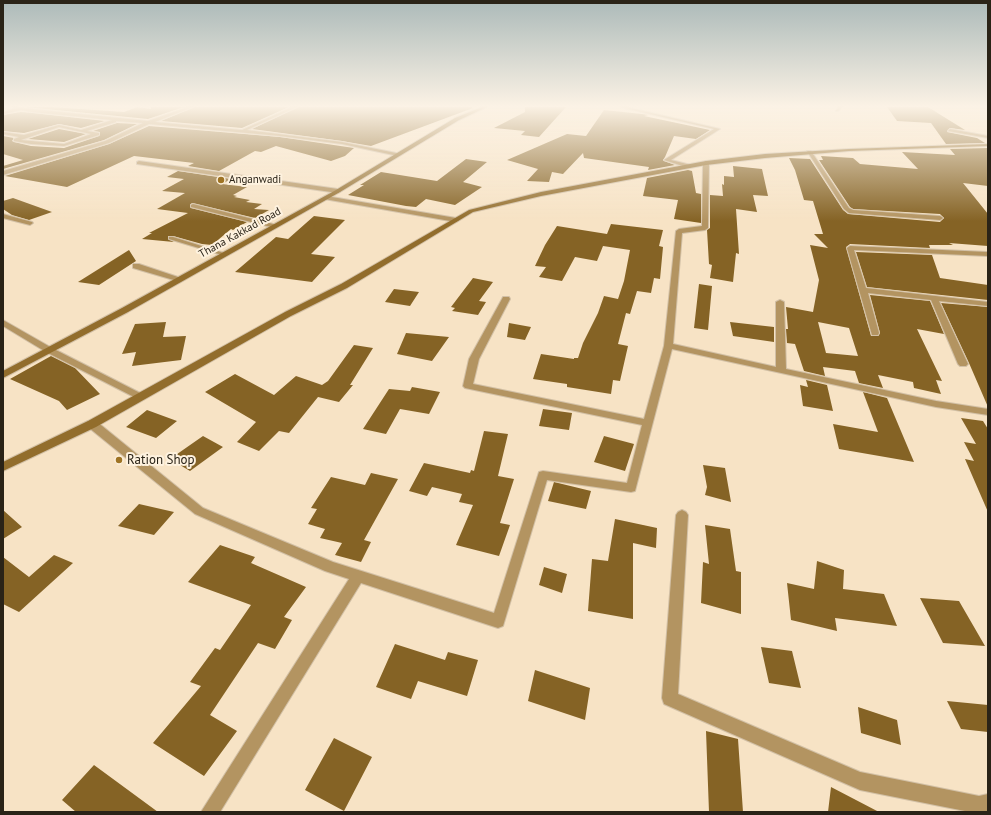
<!DOCTYPE html>
<html>
<head>
<meta charset="utf-8">
<style>
  body { margin:0 }
  #map { position:relative; width:991px; height:815px; overflow:hidden; background:#f7e3c5; font-family:"PT Sans",sans-serif }
  canvas { display:block }
  .frame { position:absolute; inset:0; border:4px solid #2a2317; pointer-events:none }
</style>
</head>
<body>
<div id="map">
<canvas width="991" height="815"></canvas>
<div class="frame"></div>
</div>
<script>
const ctx = document.querySelector('canvas').getContext('2d');
ctx.lineJoin = 'round';
function paint(path, color) {
  ctx.fillStyle = color;
  ctx.fill(path, 'evenodd');
}
function poly(rows) {
  const path = new Path2D();
  for (const r of rows) {
    path.moveTo(r[0], r[1]);
    for (let i = 2; i < r.length; i += 2) path.lineTo(r[i], r[i + 1]);
  }
  return path;
}
function stroke(path, color, width, dash) {
  ctx.strokeStyle = color;
  ctx.lineWidth = width;
  ctx.lineCap = dash ? 'butt' : 'round';
  ctx.setLineDash(dash || []);
  ctx.stroke(path);
}
function write(font, color, halo, rows, align = 'center') {
  ctx.font = font + ' "PT Sans",sans-serif';
  ctx.lineWidth = 4;
  ctx.setLineDash([]);
  ctx.textBaseline = 'middle';
  ctx.strokeStyle = halo;
  ctx.fillStyle = color;
  for (const [text, x, y, turn = 0] of rows) {
    ctx.save();
    ctx.translate(x, y);
    ctx.rotate((+turn || 0) * Math.PI / 180);
    ctx.textAlign = isNaN(turn) ? turn : align;
    if (halo) ctx.strokeText(text, 0, 0);
    ctx.fillText(text, 0, 0);
    ctx.restore();
  }
}
const building = poly([
  [25,107,52,107,124,112,137,107,151,109,151,107,184,107,148,119],
  [194,107,289,107,242,128,161,121],
  [298,107,472,107,473,108,371,146,342,141,252,129],
  [525,107,566,107,539,137,521,135,525,131,494,128,525,112],
  [887,107,928,107,965,130,950,128,947,132,977,138,985,143,946,144,931,123,897,121],
  [604,110,642,114,648,115,644,116,710,130,696,139,674,136,665,157,663,160,664,161,675,165,648,170,649,167,584,158,583,153,563,174,552,172,549,182,527,181,538,169,507,160,567,134,586,136],
  [21,112,33,113,105,121,81,128,59,124,24,133,3,131,3,115],
  [117,123,137,124,104,140,3,169,3,166,23,160,3,154,3,136,14,138,12,141,14,142,31,146,64,148,99,136,100,132,93,131],
  [149,126,280,137,354,148,345,156,331,161,276,146,261,152,255,151,219,171,188,166,194,163,134,156,67,187,5,176,109,144],
  [59,129,86,134,64,142,28,139],
  [988,148,988,186,963,183,988,214,988,246,949,243,953,245,929,245,930,248,850,244,846,247,871,336,878,336,880,333,870,295,930,301,944,334,917,329,942,381,936,380,941,394,914,388,913,382,878,375,883,388,859,383,855,371,823,367,825,376,804,371,795,344,787,343,786,329,788,329,786,307,813,312,819,280,810,245,828,248,814,234,823,234,813,201,804,200,795,170,789,158,810,159,843,210,848,214,940,222,944,218,940,214,853,209,850,207,819,160,823,160,821,156,853,158,860,164,918,169,902,152,955,155,950,149],
  [818,322,849,328,858,356,826,353],
  [466,159,487,162,463,182,482,187,455,205,426,199,416,207,406,206,348,195,364,185,360,185,381,172,437,181],
  [733,166,762,169,768,196,753,195,757,212,736,209,739,254,736,253,733,282,710,278,712,265,709,264,707,230,710,228,710,195,723,196,722,184,724,185,724,176,734,177],
  [688,170,692,171,696,193,701,194,701,223,674,219,678,200,643,196,647,178],
  [178,171,231,179,222,184,247,187,233,195,237,196,234,197,250,200,246,202,262,204,254,209,269,210,255,218,192,203,190,205,191,208,247,222,233,230,231,229,212,245,202,244,173,236,168,236,168,239,174,242,142,239,152,233,149,233,188,213,157,209,185,193,162,191,184,179,167,177],
  [13,198,52,212,29,220,12,215,3,209,3,201],
  [314,216,345,220,311,254,335,257,312,282,235,272,276,237,288,239],
  [611,224,663,230,659,246,663,247,660,279,654,278,651,293,637,291,630,314,626,313,618,344,628,346,620,381,613,380,611,394,567,387,567,384,533,379,541,354,574,359,574,358,578,358,583,343,598,313,604,296,618,299,624,281,630,250,603,246,597,261,575,257,562,281,539,277,546,267,535,266,545,245,557,226,607,234],
  [129,250,136,261,99,285,78,282],
  [856,252,932,255,940,278,988,285,988,300,867,287],
  [473,278,493,282,479,301,486,302,478,315,452,311,455,308,451,307],
  [699,284,712,286,708,330,694,328],
  [394,289,419,292,410,306,385,302],
  [941,303,988,307,988,407,969,363],
  [166,322,163,337,186,336,181,360,132,366,136,352,122,354,135,324],
  [730,322,774,327,774,342,733,336],
  [509,323,531,327,525,340,507,337],
  [406,333,449,337,432,361,397,354],
  [354,345,373,348,350,385,353,385,339,402,318,397,289,433,279,431,259,451,237,442,256,422,205,392,235,374,274,395,296,376,322,385,328,381],
  [51,356,75,368,100,394,67,410,59,401,10,379],
  [806,380,827,385,833,411,803,406,800,385,808,387],
  [412,387,440,392,429,414,400,409,386,434,363,429,389,389,410,391],
  [863,392,887,398,914,462,839,449,833,424,878,432],
  [543,409,572,413,569,430,539,426],
  [147,410,177,421,156,438,126,427],
  [961,418,983,421,988,429,988,512,965,459,974,461,964,442,976,444],
  [484,431,508,434,498,476,514,479,500,523,510,525,499,556,456,545,473,505,459,502,462,494,432,487,427,496,409,491,424,463,470,473,471,470,474,471],
  [203,436,223,447,190,471,170,459],
  [604,436,634,444,625,471,594,462],
  [703,465,725,468,731,502,705,495,707,487],
  [371,473,398,479,364,540,371,542,361,562,335,555,342,543,320,538,325,529,308,524,317,509,311,508,331,477,365,485],
  [554,482,591,491,586,509,548,501],
  [139,504,174,512,154,535,118,526],
  [3,510,22,527,3,539],
  [615,519,657,528,656,548,633,543,633,619,588,611,592,559,608,561],
  [705,525,730,529,736,571,741,572,741,614,701,603,703,562,709,564],
  [220,545,255,557,251,563,306,587,284,617,292,620,275,649,258,643,210,715,237,731,204,776,153,743,201,686,190,682,215,648,220,650,251,605,188,582],
  [54,555,73,563,19,612,3,604,3,557,29,577],
  [817,561,844,570,843,589,884,594,897,626,835,618,837,631,791,620,787,583,814,589],
  [544,567,567,574,562,593,539,585],
  [920,598,959,601,985,646,943,643],
  [395,644,445,660,448,652,478,660,467,696,418,681,411,699,376,687],
  [761,647,792,651,801,688,769,683],
  [535,670,590,688,585,720,528,701],
  [947,701,988,705,988,732,961,729],
  [858,707,897,720,901,745,861,733],
  [706,731,738,739,743,812,709,812],
  [334,738,372,757,344,811,305,790],
  [94,765,158,812,76,812,62,800],
  [831,787,879,812,828,812]
]);
const minor = poly([
  [13,107,148,121,188,107,193,107,155,122,242,130,292,107,297,107,247,130,342,142,401,154,398,156,342,144,280,136,149,124,109,143,3,175,3,171,105,141,143,123,116,121,116,122,87,131,99,133,99,135,64,146,31,144,14,141,14,139,19,137,3,134,3,132,24,135,59,125,81,130,112,120,33,112,21,110,3,114,3,112,16,108,13,107],
  [59,127,91,134,64,144,21,140,59,127],
  [620,107,626,107,720,129,671,160,691,165,691,167,689,168,664,160,714,129,620,107],
  [838,107,842,107,838,111,836,111,838,107],
  [950,129,988,136,988,138,948,131,950,129],
  [807,151,811,151,849,208,853,210,940,216,943,218,940,220,849,213,844,209,807,151],
  [139,161,338,189,341,191,338,193,137,164,137,162,139,161],
  [706,161,709,163,708,228,705,230,682,233,673,344,776,367,776,302,780,300,784,302,786,369,936,401,988,409,988,415,936,407,672,349,635,491,631,492,547,480,503,626,498,628,361,583,220,812,201,812,349,579,325,571,195,514,88,427,87,424,88,421,96,421,203,508,333,562,494,613,539,472,543,471,627,483,642,425,465,388,463,386,469,359,502,299,503,297,509,297,510,299,479,359,473,384,644,419,664,346,676,231,679,229,702,226,703,163,706,161],
  [326,196,456,218,459,220,456,222,324,199,323,198,326,196],
  [193,204,277,225,278,226,275,228,191,207,191,205,193,204],
  [3,214,32,222,33,223,30,225,3,218,3,214],
  [169,237,173,237,227,254,222,255,169,239,169,237],
  [850,246,988,252,988,256,854,250,866,288,988,302,988,306,939,301,968,364,966,366,960,366,958,364,931,300,868,293,879,333,878,335,872,335,847,248,850,246],
  [133,264,139,264,184,279,180,281,177,281,133,268,133,264],
  [3,320,52,348,144,395,146,397,141,400,138,399,46,352,3,326,3,320],
  [682,510,686,512,688,515,678,694,860,772,979,796,988,794,988,812,970,812,860,790,664,704,662,698,676,515,678,512,682,510]
]);
const secondary = poly([
  [482,107,487,107,459,120,340,192,128,312,3,378,3,371,122,308,336,190,455,118,482,107],
  [988,144,988,146,849,151,765,158,706,165,541,196,473,212,347,288,291,316,96,427,3,471,3,462,88,421,285,312,341,284,469,210,541,192,706,161,765,154,849,149,988,144]
]);
const markers = [
  [221,180,4,"#9f7424"],
  [119,460,4,"#9f7424"]
];
const farPoinames = [
  ["Anganwadi",229,180]
];
const farStreetnames = [
  ["Thana Kakkad Road",240,233,-29]
];
const poiNames = [
  ["Ration Shop",127,460]
];
paint(building, '#856325');
stroke(minor, '#d2c0a6', 2);
stroke(secondary, '#d2c0a6', 2);
paint(minor, '#b39461');
paint(secondary, '#926d2c');
const sky = ctx.createLinearGradient(0, 0, 0, 221);
sky.addColorStop(0, '#acbab9');
sky.addColorStop(0.48, '#fbf2e5');
sky.addColorStop(1, '#fbf2e500');
ctx.fillStyle = sky;
ctx.fillRect(0, 0, 991, 221);
for (const [x, y, r, color] of markers) {
  const dot = new Path2D();
  dot.arc(x, y, r, 0, 2 * Math.PI);
  ctx.fillStyle = color;
  ctx.fill(dot);
  stroke(dot, '#fef2df', 1.5);
}
write('11px', '#2a2317', '#fef2df', farPoinames, 'left');
write('11px', '#2a2317', '#fef2df', farStreetnames);
write('13px', '#2a2317', '#fef2df', poiNames, 'left');
</script>
</body>
</html>
